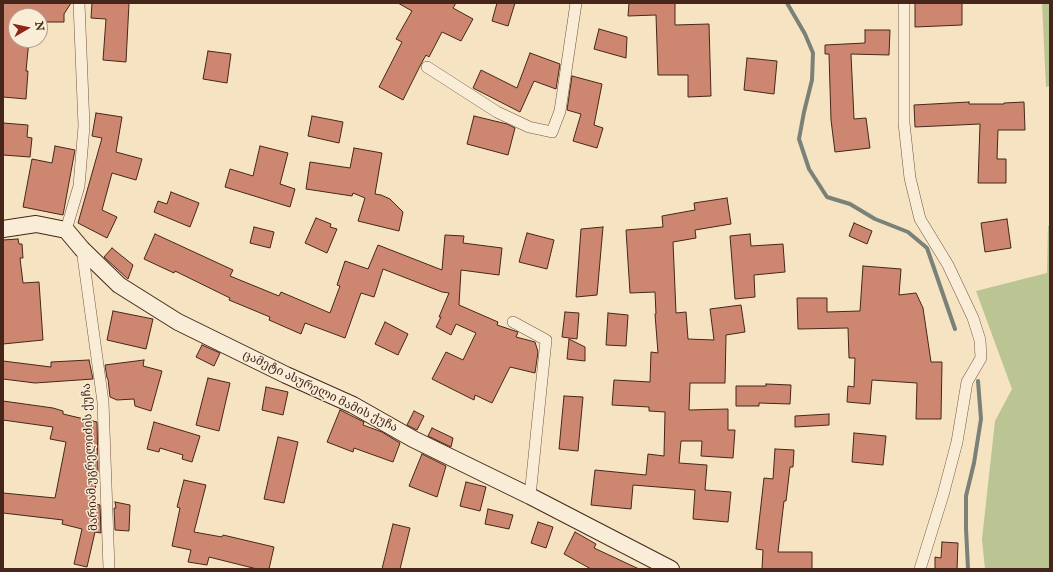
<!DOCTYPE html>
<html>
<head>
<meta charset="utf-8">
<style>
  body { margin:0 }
  #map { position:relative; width:1053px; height:572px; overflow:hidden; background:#f6e3c1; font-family:"IM FELL English",serif }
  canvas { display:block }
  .frame { position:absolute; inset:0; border:4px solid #46261a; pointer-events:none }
  .north { position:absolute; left:8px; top:8px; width:40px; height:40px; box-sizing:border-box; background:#f9edd7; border:1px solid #b19d8b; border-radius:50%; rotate:81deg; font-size:11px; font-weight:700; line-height:16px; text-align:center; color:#46261a }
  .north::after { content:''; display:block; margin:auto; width:14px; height:18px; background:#8f2418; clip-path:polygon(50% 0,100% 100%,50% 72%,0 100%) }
</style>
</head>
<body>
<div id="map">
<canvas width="1053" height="572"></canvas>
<div class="frame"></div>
<div class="north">N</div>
</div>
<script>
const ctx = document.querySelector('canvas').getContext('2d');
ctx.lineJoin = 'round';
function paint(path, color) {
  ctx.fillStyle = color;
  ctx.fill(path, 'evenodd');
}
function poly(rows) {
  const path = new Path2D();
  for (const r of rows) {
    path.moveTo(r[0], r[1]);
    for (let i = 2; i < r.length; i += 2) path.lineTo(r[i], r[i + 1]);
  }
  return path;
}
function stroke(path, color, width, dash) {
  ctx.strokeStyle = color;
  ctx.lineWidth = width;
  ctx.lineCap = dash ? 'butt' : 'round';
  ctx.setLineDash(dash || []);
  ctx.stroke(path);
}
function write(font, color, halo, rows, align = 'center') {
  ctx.font = font + ' "IM FELL English","Noto Serif Georgian",serif';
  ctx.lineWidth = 3;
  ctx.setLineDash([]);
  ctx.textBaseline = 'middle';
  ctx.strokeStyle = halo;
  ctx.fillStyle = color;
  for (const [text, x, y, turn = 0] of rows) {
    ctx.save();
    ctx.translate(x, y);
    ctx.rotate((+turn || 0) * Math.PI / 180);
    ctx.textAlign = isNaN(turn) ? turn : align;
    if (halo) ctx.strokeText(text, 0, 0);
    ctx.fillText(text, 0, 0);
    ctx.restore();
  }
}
const green = poly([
  [1042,3,1050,3,1050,86,1046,87],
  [1050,225,1050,569,985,569,982,539,995,421,1012,389,976,291,1047,273,1048,226]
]);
const stream = poly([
  [787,3,805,34,813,53,812,80,804,112,799,139,809,169,827,197,850,204,875,219,908,232,927,248,955,329],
  [968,569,966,528,966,496,974,463,981,419,978,381]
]);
const building = poly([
  [3,3,71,3,64,14,64,22,40,22,40,16,16,16,16,40,29,40,26,71,28,71,26,99,3,97,3,3],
  [92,3,129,3,126,62,103,60,106,19,91,18,92,3],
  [398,3,456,3,453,8,473,19,461,41,442,32,429,57,426,55,421,64,403,100,379,87,402,42,396,39,412,11,398,3],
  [497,3,515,3,508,26,492,21,497,3],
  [629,3,675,3,675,25,709,24,711,96,688,97,688,75,658,75,656,15,628,16,629,3],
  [915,3,962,3,962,25,915,27,915,3],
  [599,29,627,37,626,58,594,49,599,29],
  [865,30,890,30,889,55,851,54,854,119,866,118,870,148,835,152,831,120,829,54,825,54,825,45,865,43,865,30],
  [208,51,231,54,227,83,203,79,208,51],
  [530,53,560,64,556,89,534,81,520,112,473,88,481,70,517,88,530,53],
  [747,58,777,61,774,94,744,90,747,58],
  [572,76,602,84,594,125,603,128,597,148,573,141,581,114,567,110,572,76],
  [969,102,969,104,1004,104,1004,103,1024,102,1025,130,998,130,997,159,1006,159,1006,183,978,183,980,124,915,127,914,105,969,102],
  [96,113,122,117,116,152,142,159,136,180,112,173,102,210,117,217,107,238,78,223,102,138,92,136,96,113],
  [312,116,343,122,339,143,308,136,312,116],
  [474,116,507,124,515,128,508,155,467,144,474,116],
  [3,123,28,125,27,137,32,138,30,157,3,155,3,123],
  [55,146,75,150,63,215,23,207,32,159,52,163,55,146],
  [260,146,288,153,280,184,295,189,290,207,225,187,230,169,253,176,260,146],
  [354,148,382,153,375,194,381,195,390,199,403,212,399,231,358,221,365,198,353,193,352,196,306,189,310,162,350,168,354,148],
  [171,192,199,203,190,227,154,212,158,201,167,204,171,192],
  [727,198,731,224,695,230,696,238,673,242,676,313,686,312,688,339,714,340,710,309,741,305,745,332,726,335,725,383,690,383,689,410,728,409,728,430,735,430,733,458,701,456,702,441,681,441,679,463,707,465,705,490,731,492,728,522,693,519,695,490,633,485,631,509,591,505,595,470,646,475,648,454,664,456,665,412,649,411,649,407,612,405,614,380,650,382,651,352,658,353,655,314,656,314,655,292,630,293,626,230,663,227,662,216,695,210,694,203,727,198],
  [316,218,331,224,330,227,337,229,327,253,305,243,316,218],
  [1007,219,1011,248,985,252,981,223,1007,219],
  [854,223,872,231,867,244,849,236,854,223],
  [254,227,274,232,270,248,250,243,254,227],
  [603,227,597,295,576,297,581,229,603,227],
  [527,233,554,240,547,269,519,262,527,233],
  [155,234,233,270,230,276,279,296,281,292,330,313,340,286,337,285,345,261,368,269,378,245,442,270,445,235,464,236,463,243,502,248,499,275,461,270,459,305,498,322,497,325,518,332,516,337,535,342,538,352,535,373,510,367,492,403,475,395,474,400,432,379,446,352,463,360,476,333,456,324,451,335,436,327,441,317,439,317,449,293,442,292,383,269,374,297,361,293,345,338,305,323,301,334,269,320,270,317,229,300,230,298,175,271,174,273,144,259,155,234],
  [750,234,751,246,783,244,785,272,754,275,755,297,735,299,730,236,750,234],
  [18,239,19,244,22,244,23,258,20,258,23,283,39,282,43,340,3,344,3,240,18,239],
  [112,248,133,265,128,279,104,257,112,248],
  [863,266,901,269,899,295,916,293,923,308,931,362,942,362,941,419,916,419,917,383,872,380,870,404,847,402,848,386,854,387,855,358,849,358,848,328,798,329,797,298,827,298,827,312,860,311,863,266],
  [113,311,153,319,146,349,107,340,113,311],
  [565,312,579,313,577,339,562,337,565,312],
  [608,313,628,315,626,346,606,345,608,313],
  [385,322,408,334,398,355,375,344,385,322],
  [569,339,585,347,585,361,567,359,569,339],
  [202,345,220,353,214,366,196,357,202,345],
  [89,360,93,379,35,383,3,379,3,361,51,367,51,362,89,360],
  [144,360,143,366,162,371,151,411,135,406,134,399,117,400,110,397,108,379,107,378,105,365,144,360],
  [208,378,230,383,219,431,196,425,208,378],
  [766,384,791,385,790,404,759,403,759,406,736,406,736,386,766,386,766,384],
  [266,387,288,392,283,415,262,410,266,387],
  [564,396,583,397,578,451,559,449,564,396],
  [3,401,53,408,63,411,63,414,97,422,98,471,93,503,100,505,101,533,95,532,87,567,74,564,82,529,62,524,63,520,3,513,3,493,55,498,66,442,50,439,53,427,3,420,3,401],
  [340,410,364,422,363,425,382,432,400,443,393,462,354,448,353,452,327,442,340,410],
  [414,411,424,416,417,430,407,425,414,411],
  [829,414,829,425,795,427,795,416,829,414],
  [154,422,200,436,192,462,182,459,183,455,160,448,159,452,147,449,154,422],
  [432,428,453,438,451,447,428,436,432,428],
  [854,433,886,436,883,465,852,462,854,433],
  [278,437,298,442,284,503,264,499,278,437],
  [775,449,794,450,793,467,790,467,786,501,784,501,778,552,812,552,812,569,762,569,763,550,756,549,764,478,773,479,775,449],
  [422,454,446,466,437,497,409,486,422,454],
  [184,480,206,485,194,532,222,537,223,535,274,547,269,569,257,569,209,557,207,565,188,562,191,550,172,546,180,508,177,507,184,480],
  [466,482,486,487,480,511,460,506,466,482],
  [115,502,130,505,129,531,115,530,114,508,116,508,115,502],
  [488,509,513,515,509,529,485,524,488,509],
  [538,522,553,527,546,548,531,543,538,522],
  [393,524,410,528,400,569,382,569,393,524],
  [575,532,596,544,594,548,639,569,591,569,564,554,575,532],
  [942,542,958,543,957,569,935,569,935,557,941,558,942,542]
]);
const street = poly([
  [904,3,904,123,910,178,920,219,948,265,973,318,980,340,981,358,967,382,957,442,943,495,920,569],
  [427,67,497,112,529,127,552,132,560,111,576,3],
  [66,230,79,186,84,126,79,3],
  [82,249,103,402,109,569],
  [513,322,546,340,530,496]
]);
const secondary = poly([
  [3,229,36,224,66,230,82,249,119,285,178,322,286,375,353,405,413,439,530,496,671,569]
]);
const streetNames = [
  ["ცამეტი ასურელი მამის ქუჩა",320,392,26],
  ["მარიამ უგრელიძის ქუჩა",91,457,-93]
];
paint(green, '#bbc493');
stroke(stream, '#7a8179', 4);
paint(building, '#cd8770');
stroke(building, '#46261a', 1);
stroke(street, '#725544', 12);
stroke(secondary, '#46261a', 18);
stroke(street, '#f9edd7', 11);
stroke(secondary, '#f9edd7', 16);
write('12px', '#46261a', '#f9edd7', streetNames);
</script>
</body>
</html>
